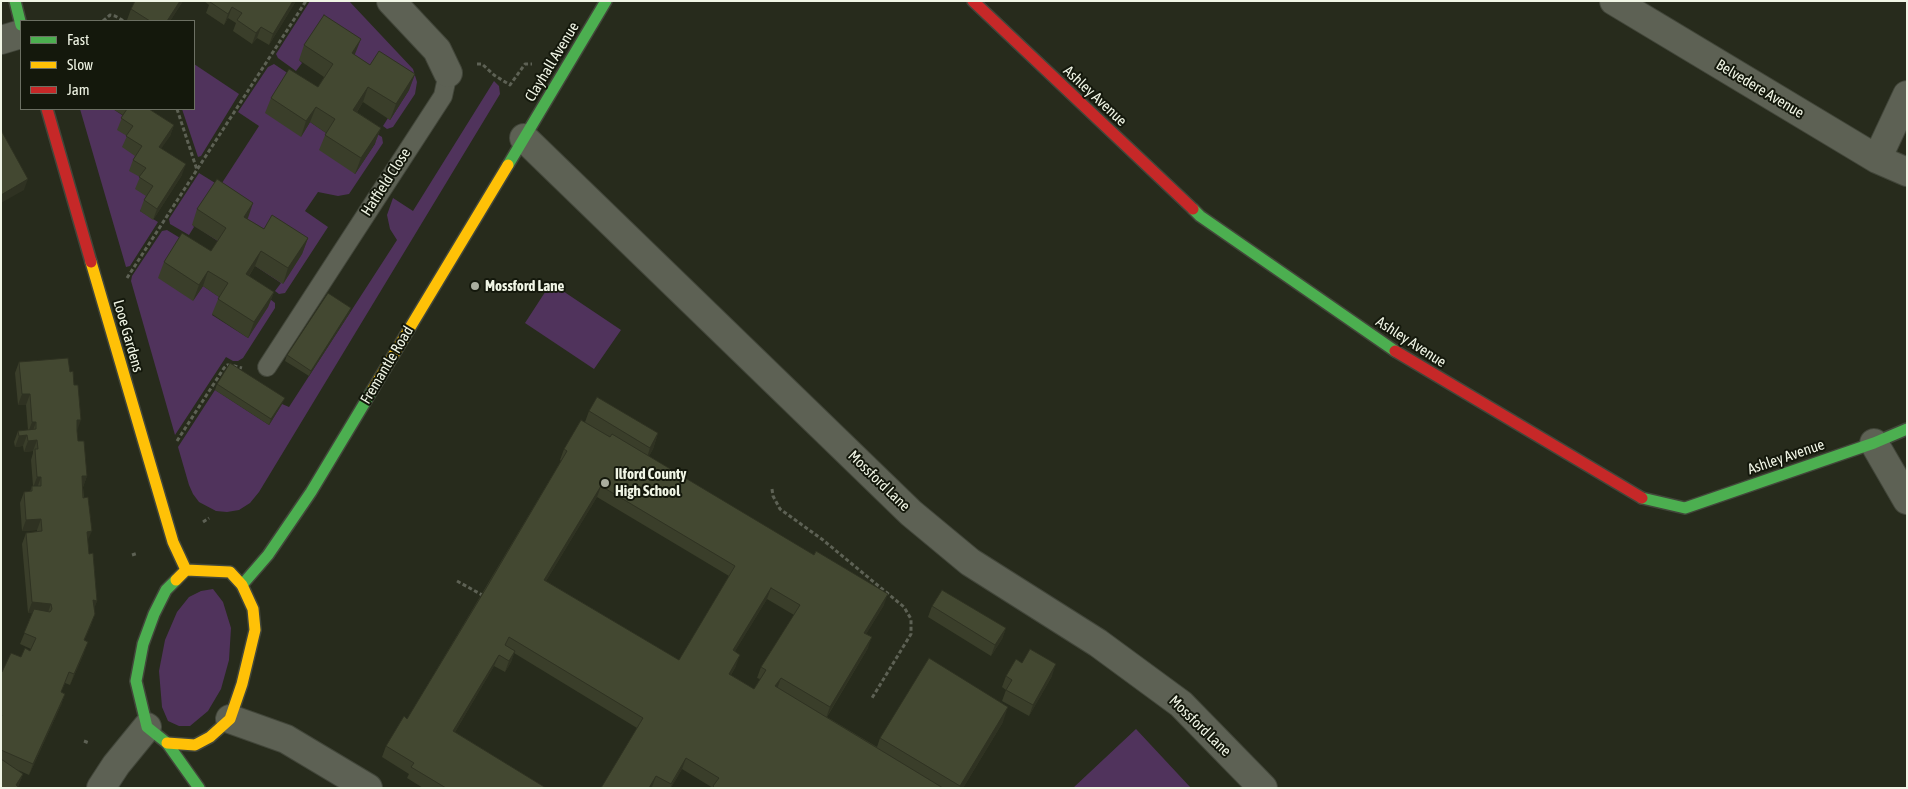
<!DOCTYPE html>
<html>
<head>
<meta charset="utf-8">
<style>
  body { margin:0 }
  #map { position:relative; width:1908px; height:789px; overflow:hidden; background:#272b1c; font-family:"Asap Condensed",sans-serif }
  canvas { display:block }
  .frame { position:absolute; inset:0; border:2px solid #f0f5e5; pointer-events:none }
  .legend { position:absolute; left:20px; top:20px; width:175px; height:90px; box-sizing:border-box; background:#14180c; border:1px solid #6c7063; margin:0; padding:6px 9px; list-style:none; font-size:15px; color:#f0f5e5 }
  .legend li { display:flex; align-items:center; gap:10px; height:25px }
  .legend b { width:25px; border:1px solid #6c7063 }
</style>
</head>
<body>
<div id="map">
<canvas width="1908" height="789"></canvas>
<div class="frame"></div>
<ul class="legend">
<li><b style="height:6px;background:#4caf50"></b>Fast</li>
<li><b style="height:6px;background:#ffc107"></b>Slow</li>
<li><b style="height:6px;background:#c62828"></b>Jam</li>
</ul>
</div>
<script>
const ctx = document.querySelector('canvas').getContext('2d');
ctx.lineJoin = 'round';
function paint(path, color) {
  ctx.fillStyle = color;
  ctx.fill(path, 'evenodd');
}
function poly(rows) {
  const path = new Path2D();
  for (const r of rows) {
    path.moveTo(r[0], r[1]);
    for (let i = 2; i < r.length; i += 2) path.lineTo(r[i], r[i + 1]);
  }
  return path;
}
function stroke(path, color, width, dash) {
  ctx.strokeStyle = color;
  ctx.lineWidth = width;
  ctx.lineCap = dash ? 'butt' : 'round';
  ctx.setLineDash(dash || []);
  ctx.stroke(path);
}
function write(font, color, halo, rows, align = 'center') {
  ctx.font = font + ' "Asap Condensed",sans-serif';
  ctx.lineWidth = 4;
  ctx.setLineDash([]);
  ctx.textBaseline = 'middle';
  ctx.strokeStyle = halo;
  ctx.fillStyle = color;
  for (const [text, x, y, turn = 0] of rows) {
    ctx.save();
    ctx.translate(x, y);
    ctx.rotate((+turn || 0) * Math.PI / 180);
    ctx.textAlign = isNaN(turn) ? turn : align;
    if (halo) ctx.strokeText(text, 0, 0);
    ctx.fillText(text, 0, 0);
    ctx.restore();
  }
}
const green = poly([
  [310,1,349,1,413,69,417,82,415,94,393,127,387,129,383,126,388,118,390,120,409,90,299,60,302,63,296,71,278,58,276,54],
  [194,64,239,94,201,156,198,157,182,109,194,109],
  [274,64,292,76,301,136,310,122,329,135,355,174,375,144,377,134,382,137,383,143,349,194,338,196,318,192,305,211,328,227,285,293,279,294,275,291,281,283,192,224,194,227,189,235,170,224,169,219,199,173,220,186,259,126,238,112,268,67],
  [494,81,499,86,500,94,259,492,250,503,239,510,227,512,216,511,199,502,193,494,189,485,178,447,215,390,269,425,282,404,289,407,397,240,390,229,387,215,393,198,413,211],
  [80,109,113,109,125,117,129,137,137,157,142,179,149,197,140,211,158,222,130,266,126,267],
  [167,230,185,241,193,300,203,286,222,299,212,315,248,338,270,299,275,303,275,308,243,358,238,361,233,361,226,357,175,435,131,281,132,276,162,231],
  [551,283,621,330,594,369,525,323],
  [213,589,223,602,231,628,229,660,221,689,208,711,190,726,179,726,168,721,162,707,159,671,165,640,177,612,189,597,201,591],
  [1136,729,1191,788,1073,788]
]);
const path = poly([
  [103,21,110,15,115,16,124,21],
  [477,64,482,64,494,75,510,85,525,64,532,64],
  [177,109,197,170],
  [127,278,306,1],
  [177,441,224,368,227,365,231,365,242,368],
  [772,489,773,496,780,509,823,540,904,607,911,619,911,634,872,698],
  [203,522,209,518],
  [132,555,138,553],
  [457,581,484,596],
  [84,741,89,743]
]);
const lane = poly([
  [267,367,443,96,448,73]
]);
const street = poly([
  [391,1,437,50,448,73],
  [1614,1,1877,159,1907,172],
  [1,40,21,34],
  [524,138,911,513,970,562,1098,643,1181,704,1263,788],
  [1877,159,1907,95],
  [1874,443,1907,500],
  [230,719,286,739,368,788],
  [101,788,116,765,147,727]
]);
const fast = poly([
  [15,1,21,25],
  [508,165,606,1],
  [1193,209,1200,216,1395,351],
  [1642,498,1685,508,1874,443,1907,429],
  [176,580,166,590,154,614,143,644,136,681,147,727,167,743,199,788],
  [242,585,268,555,311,492,373,389]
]);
const slow = poly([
  [91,262,173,542,186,570],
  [373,389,508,165],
  [167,743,195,745,210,737,230,719,242,684,255,630,253,609,242,585,230,572,186,570,176,580]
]);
const jam = poly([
  [973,1,1193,209],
  [47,109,91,262],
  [1395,351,1642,498]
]);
const wall = poly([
  [135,1,183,1,170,21,129,21,127,20,131,9],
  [204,1,296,1,269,45,257,38,252,44,233,31,236,23,228,18,224,25,206,13,209,5],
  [304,45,355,55,370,65,415,74,409,90,390,120,363,102,357,112,381,128,375,143,355,174,319,150,326,133,310,122,301,137,265,113,271,98,318,87,324,77,299,60],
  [113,109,149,109,174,125,170,136,161,148,182,175,153,220,140,211,144,200,146,196,135,189,140,177,129,171,133,160,135,156,122,147,127,136,117,130,123,115],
  [197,209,247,219,264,229,308,238,302,254,283,284,255,266,249,276,274,292,268,307,248,338,212,314,219,297,203,286,193,301,158,278,164,262,211,251,218,241,192,225],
  [351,308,349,314,309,376,285,361,287,355],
  [19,362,70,372,78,441,87,476,83,487,89,554,97,601,94,608,91,625,84,640,84,653,70,685,65,683,61,692,65,694,61,705,29,775,18,770,23,774,18,787,1,788,1,671,2,672,21,657,30,651,31,649,20,644,33,613,28,613,22,544,26,533,37,532,37,530,22,531,20,503,24,492,30,492,32,486,33,486,31,460,33,453,33,451,24,452,23,446,15,447,14,442,18,431,28,430,26,405,18,405,15,373],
  [217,384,282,404,269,425,215,390],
  [589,411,658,433,653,449,649,456,884,605,866,634,868,648,827,717,877,747,880,738,1003,722,963,788,713,788,682,769,671,788,654,788,652,787,637,728,514,653,511,662,505,672,494,666,455,732,546,788,423,788,407,778,409,774,382,757,386,746,407,719,561,461,560,460,564,449,585,422],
  [597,497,729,576,679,660,546,581],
  [767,599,794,615,761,667,757,678,760,679,754,689,731,675,736,666,735,651],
  [932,606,1006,628,1002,639,991,656,928,617],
  [1022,663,1052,676,1029,716,1002,701,1006,690,1002,687,1006,676]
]);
const shadedWall = poly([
  [180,1,183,1,170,21,167,21],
  [293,1,296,1,269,45,273,34],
  [232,7,228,18,224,25,228,14],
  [261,27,257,38,252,44,256,33],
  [361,39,355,54,346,69,352,53],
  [415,74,409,90,390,120,396,104],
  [368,87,363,102,348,125,353,110],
  [316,107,310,122,301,137,306,121],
  [174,125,170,136,155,158,159,147],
  [381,128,375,143,355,174,361,158],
  [186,164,182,175,153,220,157,209],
  [28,179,24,190,1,203,1,195],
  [253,203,248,218,238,233,244,217],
  [308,238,302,254,283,284,288,268],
  [261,251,255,266,240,289,246,274],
  [208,271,203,286,193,301,199,285],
  [274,292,268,307,248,338,254,322],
  [351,308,349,314,309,376,311,371],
  [22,394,30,394,26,405,18,405],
  [285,398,282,404,269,425,271,419],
  [77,420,81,420,77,431],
  [32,422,36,422,32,433,28,433],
  [658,433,653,449,645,464,650,448],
  [27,435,23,446,15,447,19,436],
  [37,440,33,451,24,452,28,441],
  [82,476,87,476,83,487],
  [37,477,41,477,37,488,33,488],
  [601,486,597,497,540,591,544,580],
  [41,519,37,530,22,531,26,520],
  [92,531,87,542,87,532],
  [771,588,767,599,729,661,733,650],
  [888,594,884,605,860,644,864,633],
  [93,600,97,601,93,612],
  [32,602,51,604,47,615,28,613],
  [95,614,91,625,80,651,84,640],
  [1006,628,1002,639,991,656,995,645],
  [872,637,868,648,826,718,830,707],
  [88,642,84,653,70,685,74,674],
  [515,651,511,662,505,672,509,661],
  [499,655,494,666,449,742,453,731],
  [740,655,736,666,725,685,729,674],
  [1056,664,1052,676,1029,716,1033,705],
  [781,678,777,689,775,686],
  [65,694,61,705,29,775,33,764],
  [1008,707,1003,722,963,788,959,788],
  [686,758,682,769,671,788,670,788],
  [23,774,19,785,17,788,16,785],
  [656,776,652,787,652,788,649,788]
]);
const building = poly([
  [135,1,180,1,167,21,150,21,131,9,135,1],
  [210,1,293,1,273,34,261,27,256,33,237,20,242,13,232,7,228,14,210,2,210,1],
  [324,15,361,39,352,53,370,65,379,51,415,74,396,104,368,87,353,110,381,128,361,158,325,135,335,119,316,107,306,121,271,98,289,69,318,87,333,64,304,45,324,15],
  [127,109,149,109,174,125,159,147,186,164,157,209,144,200,153,186,139,177,146,168,133,160,142,146,126,136,133,126,121,118,127,109],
  [1,130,28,179,1,195,1,130],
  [217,179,253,203,244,217,264,229,272,215,308,238,288,268,261,251,246,274,274,292,254,322,218,299,228,283,208,271,199,285,164,262,182,233,211,251,226,228,197,209,217,179],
  [328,293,351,308,311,371,287,355,328,293],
  [68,358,70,372,73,371,74,385,78,385,81,420,77,420,77,431,78,441,84,441,87,476,82,476,83,498,88,497,92,531,87,532,89,554,93,553,97,601,93,600,95,614,84,640,88,642,74,674,69,672,61,692,65,694,33,764,1,750,1,717,2,715,1,715,1,671,2,672,11,653,21,657,25,648,30,651,36,638,24,633,34,609,50,612,52,609,51,604,32,602,26,533,42,531,41,519,26,520,24,492,32,491,32,486,41,486,41,477,37,477,36,464,35,449,38,449,37,440,28,441,27,435,19,436,18,431,36,429,36,422,32,422,30,394,22,394,19,362,68,358],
  [230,363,285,398,271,419,217,384,230,363],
  [597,397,658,433,650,448,589,411,597,397],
  [581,420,610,437,612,434,814,555,816,551,888,594,864,633,872,637,830,707,781,678,775,686,943,788,715,788,713,786,719,778,686,758,671,784,656,776,649,788,601,788,643,718,509,637,505,645,515,651,509,661,499,655,453,731,546,788,446,788,411,767,414,763,386,746,404,716,407,719,488,585,567,451,564,449,581,420],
  [601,486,735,566,679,660,544,580,601,486],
  [771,588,800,605,761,667,766,670,754,689,729,674,740,655,733,650,771,588],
  [942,590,1006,628,995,645,932,606,942,590],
  [1030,649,1056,664,1033,705,1006,690,1012,680,1006,676,1016,659,1022,663,1030,649],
  [929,658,1008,707,960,786,880,738,929,658],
  [1,759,23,774,16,785,19,788,1,788,1,759]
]);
const markers = [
  [475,286,5,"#aaae9f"],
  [605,483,5,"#aaae9f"]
];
const streetNames = [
  ["Clayhall Avenue",552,62,-59],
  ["Belvedere Avenue",1760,89,31],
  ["Ashley Avenue",1095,96,43],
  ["Hatfield Close",386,182,-57],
  ["Looe Gardens",128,336,74],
  ["Ashley Avenue",1411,342,33],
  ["Fremantle Road",387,365,-59],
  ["Ashley Avenue",1786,457,-19],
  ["Mossford Lane",879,481,44],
  ["Mossford Lane",1200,726,44]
];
const poiNames = [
  ["Mossford Lane",485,286],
  ["Ilford County",615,474],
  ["High School",615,491]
];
paint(green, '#50335c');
stroke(lane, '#42463a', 20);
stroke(street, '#42463a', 30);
stroke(fast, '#42463a', 14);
stroke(slow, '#42463a', 14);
stroke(jam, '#42463a', 14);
stroke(path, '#5d6154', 3, [4, 2.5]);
stroke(lane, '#5d6154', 18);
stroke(street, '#5d6154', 28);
stroke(fast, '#4caf50', 11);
stroke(slow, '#ffc107', 11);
stroke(jam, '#c62828', 11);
paint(wall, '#3a3e2a');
paint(shadedWall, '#2f3222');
paint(building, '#434831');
stroke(building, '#2f3222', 1);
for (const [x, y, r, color] of markers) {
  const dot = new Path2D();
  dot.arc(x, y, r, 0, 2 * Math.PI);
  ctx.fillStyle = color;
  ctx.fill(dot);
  stroke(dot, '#14180c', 2);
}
write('15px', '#f0f5e5', '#14180c', streetNames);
write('bold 15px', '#f0f5e5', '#14180c', poiNames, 'left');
</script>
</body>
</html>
